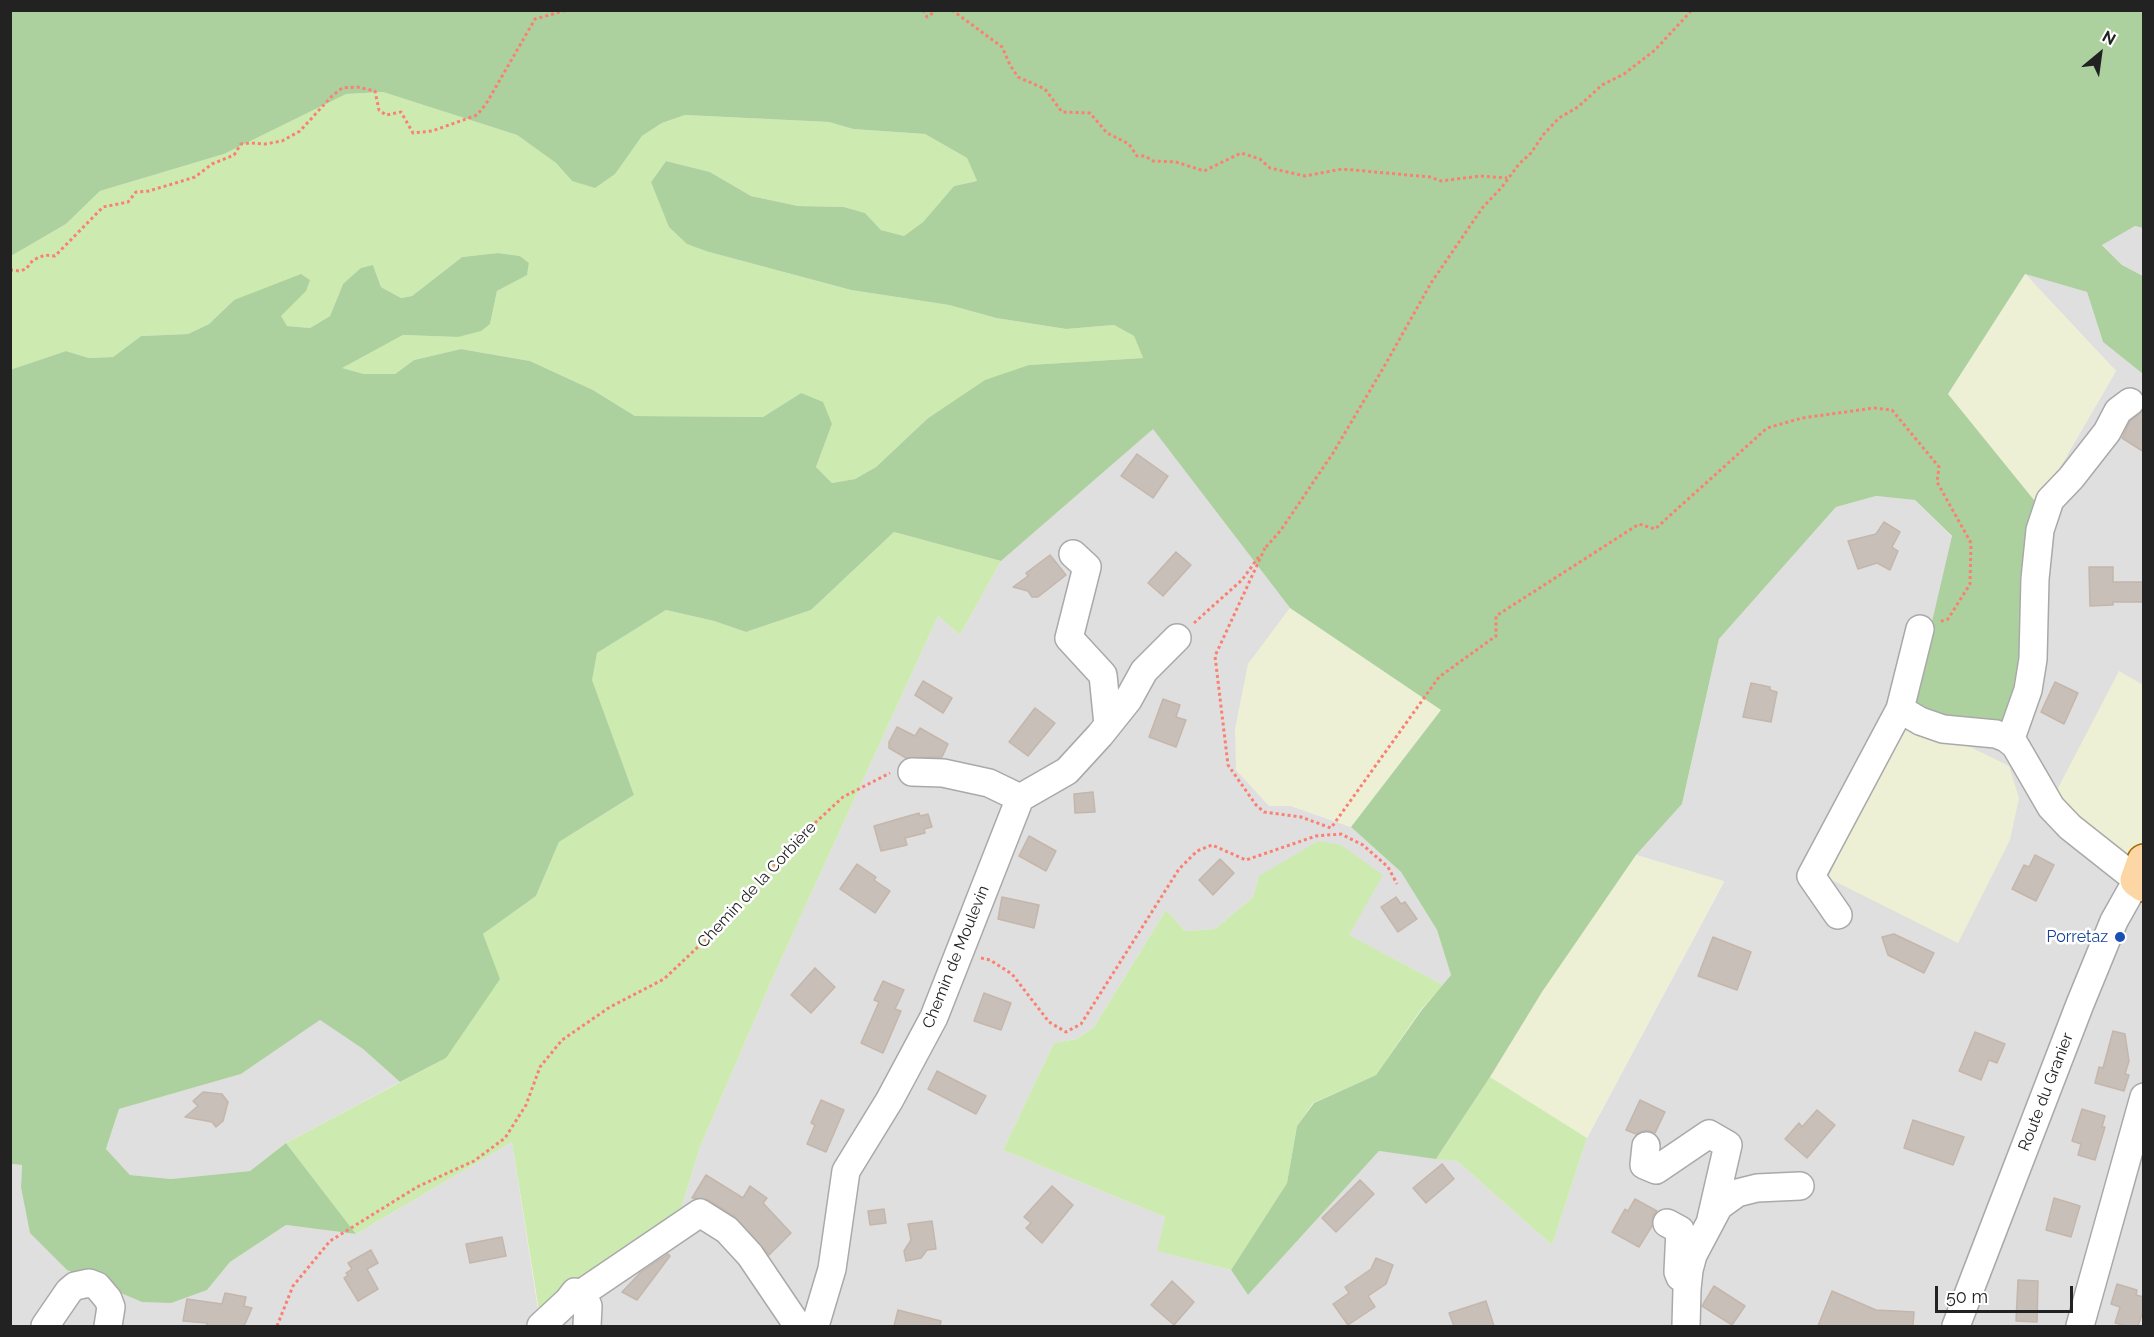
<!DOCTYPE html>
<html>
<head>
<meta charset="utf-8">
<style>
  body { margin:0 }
  #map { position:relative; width:2154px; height:1337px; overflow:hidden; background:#f2efe9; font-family:Raleway,sans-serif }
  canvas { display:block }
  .frame { position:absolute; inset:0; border:12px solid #222; pointer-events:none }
  .north { position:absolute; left:2070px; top:24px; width:60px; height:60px; -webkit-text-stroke:4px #fff; paint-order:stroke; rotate:29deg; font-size:16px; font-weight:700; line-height:24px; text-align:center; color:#222 }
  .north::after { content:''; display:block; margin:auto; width:21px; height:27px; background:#222; clip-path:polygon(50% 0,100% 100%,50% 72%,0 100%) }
  .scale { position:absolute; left:1935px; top:1286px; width:138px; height:27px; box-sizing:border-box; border:3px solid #222; border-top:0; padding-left:8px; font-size:18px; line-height:21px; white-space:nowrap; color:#222; -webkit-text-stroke:4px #fff; paint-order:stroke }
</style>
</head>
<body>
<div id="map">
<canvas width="2154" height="1337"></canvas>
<div class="frame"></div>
<div class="north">N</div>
<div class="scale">50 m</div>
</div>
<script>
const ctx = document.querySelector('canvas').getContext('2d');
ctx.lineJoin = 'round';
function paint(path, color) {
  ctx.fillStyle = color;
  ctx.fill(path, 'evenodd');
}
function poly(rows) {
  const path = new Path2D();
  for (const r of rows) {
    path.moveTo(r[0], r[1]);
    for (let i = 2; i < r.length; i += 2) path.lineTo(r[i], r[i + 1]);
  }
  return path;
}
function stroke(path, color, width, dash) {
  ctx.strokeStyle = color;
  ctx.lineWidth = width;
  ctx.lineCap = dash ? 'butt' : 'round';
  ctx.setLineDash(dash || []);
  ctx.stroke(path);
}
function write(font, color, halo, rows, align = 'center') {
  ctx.font = font + ' Raleway,sans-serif';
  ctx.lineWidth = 5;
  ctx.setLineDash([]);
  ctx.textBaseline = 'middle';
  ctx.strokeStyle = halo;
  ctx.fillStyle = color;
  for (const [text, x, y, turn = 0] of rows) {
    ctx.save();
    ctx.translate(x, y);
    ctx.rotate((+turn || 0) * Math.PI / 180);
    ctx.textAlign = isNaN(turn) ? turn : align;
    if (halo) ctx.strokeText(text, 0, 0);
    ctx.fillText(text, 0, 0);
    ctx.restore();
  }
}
const residential = poly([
  [2135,226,2143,228,2143,276,2122,265,2102,244],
  [2025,274,2087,292,2103,342,2143,374,2143,1326,11,1326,10,1164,22,1165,21,1187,207,1290,230,1262,286,1225,356,1234,512,1142,539,1316,678,1219,700,1147,773,977,938,616,960,635,1001,561,1153,428,1290,608,1248,665,1269,806,1291,806,1351,827,1401,872,1437,930,1451,975,1443,985,1348,935,1259,876,1253,897,1215,929,1185,931,1166,910,1094,1027,1077,1039,1054,1043,1003,1150,1165,1217,1158,1251,1231,1270,1248,1295,1379,1151,1457,1161,1552,1245,1587,1138,1724,882,1636,855,1682,804,1719,639,1836,507,1876,496,1915,500,1952,537,2038,505,2116,371],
  [320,1020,363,1049,400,1082,286,1143,250,1171,171,1179,130,1175,106,1149,119,1109,241,1074]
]);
const farmland = poly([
  [2025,274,2116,371,2038,505,1948,395],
  [1290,608,1441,710,1351,827,1291,806,1269,806,1236,770,1235,729,1248,664],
  [2119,671,2143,685,2143,845,2132,866,2079,827,2056,792],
  [1906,722,1960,742,2009,766,2019,798,2010,840,1958,943,1828,878,1891,744],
  [1636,855,1724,881,1587,1138,1490,1077,1542,992]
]);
const grass = poly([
  [383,92,517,135,556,163,572,181,615,173,642,136,662,123,685,115,829,122,853,129,925,134,967,158,977,181,954,186,923,222,904,236,881,230,865,213,844,207,798,206,751,196,710,172,666,161,651,182,709,252,851,290,949,305,996,318,1066,329,1114,325,1134,336,1143,358,1029,365,927,419,876,467,855,479,832,483,816,467,832,424,801,393,763,417,635,416,593,390,530,361,461,349,414,360,395,374,364,374,341,368,403,335,458,337,490,324,497,291,527,274,529,263,520,256,498,253,462,257,412,296,401,298,381,287,373,265,343,284,330,316,310,328,287,326,280,316,306,290,234,300,209,324,188,334,141,336,113,357,89,358,66,351,11,370,11,256,66,224,100,191,224,154,345,94],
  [894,532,1001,561,960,635,938,616,773,977,700,1147,678,1219,540,1317,512,1142,356,1234,286,1143,446,1058,483,934,536,896,559,842,634,795,591,680,597,653,666,610,714,621,746,632,811,610],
  [1318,841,1341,845,1383,875,1349,935,1443,985,1420,1011,1376,1075,1313,1103,1297,1126,1287,1183,1231,1270,1157,1251,1165,1217,1003,1150,1054,1043,1077,1039,1094,1027,1166,910,1185,931,1215,929,1253,897,1259,876],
  [1490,1077,1587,1138,1552,1245,1457,1161,1436,1159]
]);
const forest = poly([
  [11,11,2143,11,2143,228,2135,226,2102,245,2122,265,2143,276,2143,374,2103,342,2087,292,2025,274,1948,394,2038,505,2031,641,2003,731,1943,723,1913,703,1952,536,1915,500,1876,496,1836,507,1719,639,1682,804,1636,855,1542,992,1490,1077,1436,1159,1379,1151,1248,1295,1231,1270,1287,1183,1297,1126,1314,1103,1376,1075,1421,1011,1451,975,1437,930,1401,872,1351,827,1441,710,1290,608,1153,429,1001,561,894,532,811,610,746,632,714,621,666,610,597,653,592,680,634,795,559,842,536,896,483,934,500,979,446,1058,400,1082,363,1049,320,1020,241,1074,119,1109,106,1149,130,1175,171,1179,250,1171,286,1143,356,1234,286,1225,230,1262,207,1290,171,1303,142,1302,67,1270,30,1233,21,1187,22,1165,11,1164,10,370,66,351,89,358,113,357,141,336,188,334,209,324,234,300,301,274,310,280,306,291,281,316,287,326,310,328,330,316,343,284,361,268,373,265,381,287,401,298,412,296,462,257,498,253,520,256,529,263,527,275,497,291,490,324,481,331,458,337,403,335,342,368,364,374,395,374,414,360,461,349,530,361,593,390,635,416,763,417,801,393,823,402,832,424,816,467,832,483,855,479,876,467,927,419,985,380,1029,365,1143,358,1134,336,1114,325,1066,329,996,318,949,305,851,290,709,252,687,244,669,227,651,182,666,161,710,172,751,196,798,206,844,207,865,213,881,230,904,236,923,222,954,186,977,181,967,158,925,134,853,129,829,122,685,115,662,123,642,136,615,174,595,188,572,181,556,163,517,135,383,92,346,94,224,154,100,191,66,224,11,256]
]);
const building = poly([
  [2144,410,2144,452,2122,438,2130,421,2144,410],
  [1137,454,1168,476,1153,498,1121,476,1137,454],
  [1884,522,1900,532,1892,547,1898,551,1890,570,1877,563,1858,569,1848,541,1876,534,1884,522],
  [1176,552,1191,565,1163,596,1148,583,1176,552],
  [1050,555,1066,575,1038,597,1032,597,1028,591,1013,587,1028,576,1026,573,1050,555],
  [2089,567,2113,567,2113,582,2144,582,2144,602,2113,602,2113,605,2090,606,2089,567],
  [923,681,952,698,943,713,915,695,923,681],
  [2055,682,2078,693,2064,724,2041,712,2055,682],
  [1751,683,1770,687,1770,690,1777,692,1771,722,1743,717,1751,683],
  [1163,699,1180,705,1176,717,1186,720,1176,747,1149,737,1163,699],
  [1035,708,1055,723,1028,756,1009,742,1035,708],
  [897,727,915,736,920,728,948,744,942,757,906,758,889,748,889,742,897,727],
  [1093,792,1095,812,1075,813,1074,794,1093,792],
  [919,813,920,816,928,814,932,827,924,829,925,833,905,838,907,845,881,851,874,826,919,813],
  [1029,836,1056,851,1046,871,1019,856,1029,836],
  [2035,855,2054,865,2036,901,2012,889,2024,865,2029,867,2035,855],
  [1220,859,1234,873,1213,895,1199,880,1220,859],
  [857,864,876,877,874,880,890,891,875,913,840,889,857,864],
  [1002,897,1039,905,1034,928,998,919,1002,897],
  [1396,897,1401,904,1405,902,1417,919,1398,932,1381,907,1396,897],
  [1894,934,1934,953,1924,973,1888,955,1882,937,1894,934],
  [1713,937,1751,952,1737,990,1698,976,1713,937],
  [815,968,835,987,811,1013,791,995,815,968],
  [883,981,904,990,895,1009,901,1011,883,1053,861,1043,879,1002,874,1000,883,981],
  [984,993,1011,1003,1001,1030,974,1021,984,993],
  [2113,1031,2125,1034,2129,1061,2125,1074,2129,1075,2124,1091,2095,1083,2099,1067,2103,1068,2113,1031],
  [1975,1032,2005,1044,1997,1063,1989,1060,1981,1080,1959,1071,1975,1032],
  [937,1071,986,1096,976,1114,928,1089,937,1071],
  [203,1092,222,1094,228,1102,223,1121,216,1127,212,1122,185,1117,198,1106,193,1101,203,1092],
  [821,1100,844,1110,826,1152,807,1144,815,1125,811,1123,821,1100],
  [1640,1100,1665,1112,1655,1133,1647,1130,1636,1134,1626,1130,1640,1100],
  [2082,1109,2105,1116,2102,1127,2105,1127,2095,1160,2078,1155,2081,1144,2072,1141,2082,1109],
  [1817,1110,1835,1125,1807,1158,1785,1139,1799,1123,1802,1127,1817,1110],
  [1913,1120,1964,1137,1953,1165,1904,1148,1913,1120],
  [1442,1164,1454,1179,1426,1203,1413,1188,1442,1164],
  [706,1175,743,1198,750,1186,767,1198,763,1203,791,1233,769,1255,735,1217,708,1200,692,1198,706,1175],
  [1360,1180,1374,1194,1336,1232,1322,1218,1360,1180],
  [1052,1186,1073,1205,1042,1243,1026,1228,1031,1223,1024,1217,1052,1186],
  [2054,1198,2080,1206,2071,1237,2046,1230,2054,1198],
  [1635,1199,1657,1211,1653,1216,1652,1226,1639,1247,1612,1232,1625,1209,1628,1211,1635,1199],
  [884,1209,886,1223,870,1225,868,1211,884,1209],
  [932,1221,936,1249,927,1250,921,1258,906,1261,904,1251,911,1240,908,1224,932,1221],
  [502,1237,506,1256,470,1263,466,1244,502,1237],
  [371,1250,378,1263,367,1269,378,1289,358,1301,344,1278,348,1275,346,1273,352,1269,348,1263,371,1250],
  [668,1254,670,1256,637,1300,622,1292,641,1272,668,1254],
  [1376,1258,1393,1265,1386,1284,1368,1296,1375,1307,1348,1325,1333,1304,1349,1293,1345,1287,1371,1269,1376,1258],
  [2018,1280,2038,1281,2037,1322,2016,1321,2018,1280],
  [1172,1281,1194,1302,1174,1325,1151,1305,1172,1281],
  [2117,1284,2137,1290,2136,1295,2144,1297,2144,1309,2138,1326,2127,1326,2115,1323,2120,1307,2111,1304,2117,1284],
  [1714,1286,1745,1306,1732,1325,1702,1306,1714,1286],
  [1832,1291,1876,1310,1914,1312,1913,1326,1818,1326,1832,1291],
  [225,1293,246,1297,244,1306,252,1308,244,1326,207,1326,207,1323,183,1321,187,1299,222,1304,225,1293],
  [1486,1301,1494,1326,1454,1326,1449,1313,1486,1301],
  [898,1310,941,1321,940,1326,894,1326,898,1310]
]);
const path = poly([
  [923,10,927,17,937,10],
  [952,10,1002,47,1010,65,1018,77,1045,89,1062,112,1090,113,1107,133,1129,144,1137,156,1145,156,1153,161,1176,162,1204,171,1241,153,1260,159,1270,168,1305,176,1342,169,1430,177,1441,181,1480,176,1507,178],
  [10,270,20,271,26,269,33,260,45,255,55,256,103,207,128,202,136,192,149,191,195,177,212,164,234,155,241,144,250,143,265,144,282,141,300,131,331,97,342,88,357,87,375,91,379,110,386,115,401,112,413,133,432,131,477,115,486,104,535,19,567,10],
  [1266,547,1281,530,1333,453,1385,365,1431,283,1483,207,1502,187,1519,164,1531,153,1543,135,1559,118,1578,107,1602,85,1624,74,1655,50,1692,10],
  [1265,548,1215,656,1228,765,1256,805,1264,812,1301,817,1331,828,1439,677,1496,636,1496,616,1639,524,1655,529,1767,428,1802,418,1874,408,1892,410,1939,467,1937,482,1971,543,1970,584,1948,619,1939,622],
  [1194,623,1242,580,1260,555],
  [981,958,990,960,1012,974,1049,1022,1066,1032,1081,1024,1179,869,1197,851,1212,845,1246,860,1316,836,1341,834,1363,845,1388,867,1397,884],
  [277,1326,293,1286,330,1241,417,1187,474,1161,505,1138,526,1105,540,1067,562,1040,610,1007,664,979,736,911,788,848,843,797,890,773]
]);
const minor = poly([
  [1073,554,1087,567,1069,638,1103,675,1108,725],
  [1900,709,1920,721,1943,729,1996,734,2006,738,2015,745,2051,807,2070,827,2137,880,2114,921,2080,1004,1956,1326],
  [2010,741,2028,690,2033,659,2035,579,2040,530,2050,500,2071,478,2107,432,2118,411,2130,402],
  [912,772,943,773,989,783,1020,798],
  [1838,915,1811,876,1900,709,1920,629],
  [1646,1146,1644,1165,1656,1170,1709,1134,1728,1145,1711,1219],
  [1667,1223,1680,1230,1678,1272,1680,1277],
  [582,1293,588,1306,587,1326],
  [45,1326,69,1291,75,1286,89,1283,97,1286,108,1299,111,1307,108,1326],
  [541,1326,568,1301,575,1292,582,1293,700,1213,727,1230,750,1255,798,1326],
  [815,1326,832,1269,846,1171,889,1101,934,1017,1020,798,1067,771,1100,735,1128,700,1144,671,1177,638],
  [1686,1326,1687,1289,1689,1270,1693,1255,1719,1206,1737,1193,1757,1188,1800,1186],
  [2080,1326,2144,1097]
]);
const major = poly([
  [2144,861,2137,880,2144,885]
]);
const markers = [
  [2120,937,6,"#1a4fb4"]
];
const streetNames = [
  ["Chemin de la Corbière",757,885,-47],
  ["Chemin de Moulevin",956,957,-68],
  ["Route du Granier",2046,1092,-69]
];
const transitNames = [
  ["Porretaz",2108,937]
];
paint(residential, '#e0dfdf');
paint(farmland, '#eef0d5');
paint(grass, '#cdebb0');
paint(forest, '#add19e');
paint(building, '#c7bfb8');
stroke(building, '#c4b6ab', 1.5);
stroke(minor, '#a9a9a9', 30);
stroke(major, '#a06b00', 36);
stroke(path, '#fa8072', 3, [3, 3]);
stroke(minor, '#fff', 27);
stroke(major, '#fcd6a4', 33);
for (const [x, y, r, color] of markers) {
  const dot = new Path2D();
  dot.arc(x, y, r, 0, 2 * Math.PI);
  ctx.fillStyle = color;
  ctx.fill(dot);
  stroke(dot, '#fff', 2);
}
write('16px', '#222', '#fff', streetNames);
write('16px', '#164399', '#fff', transitNames, 'right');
</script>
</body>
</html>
